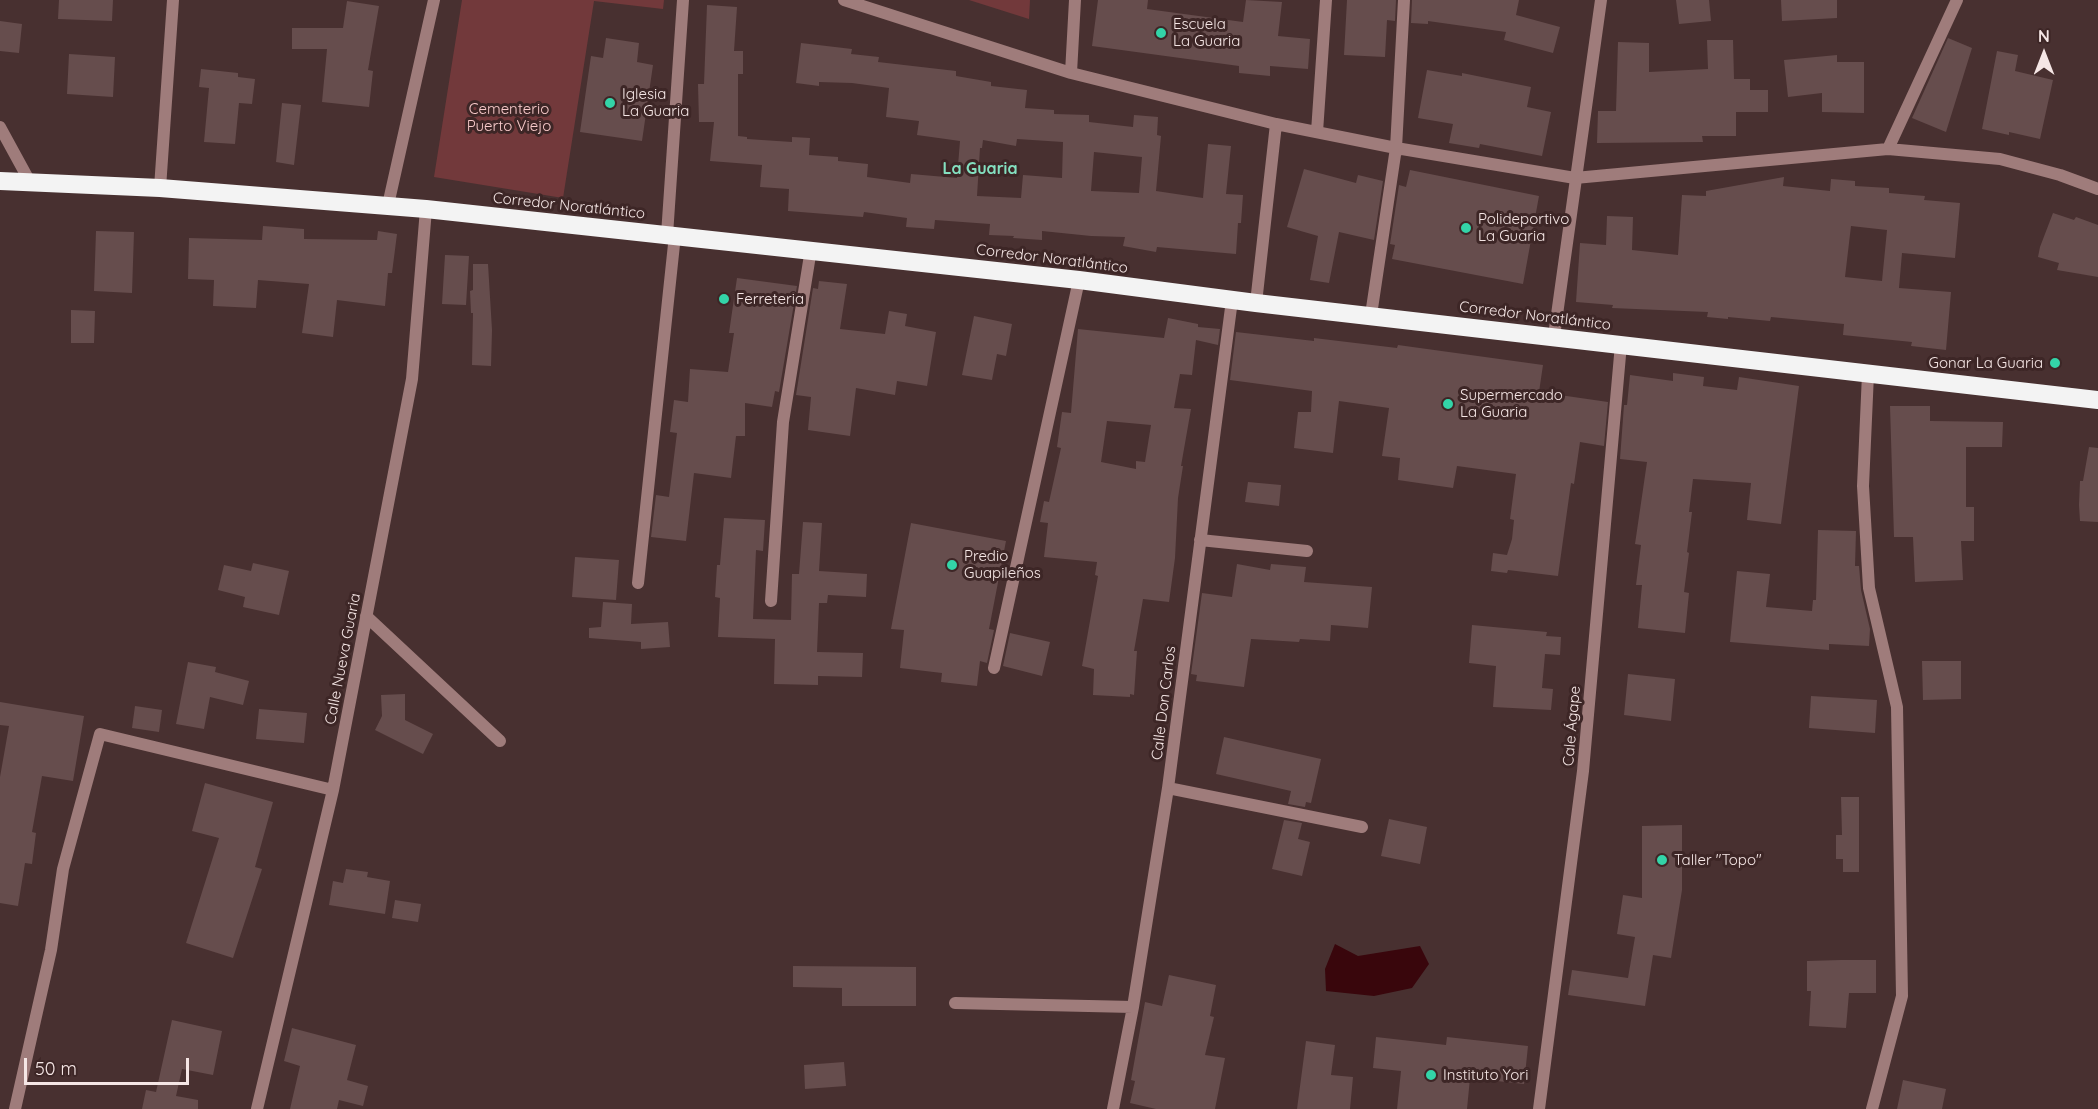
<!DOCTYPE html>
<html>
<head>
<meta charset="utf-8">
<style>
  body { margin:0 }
  #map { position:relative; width:2098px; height:1109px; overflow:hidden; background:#483030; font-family:Quicksand,sans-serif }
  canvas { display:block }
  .north { position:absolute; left:2014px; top:24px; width:60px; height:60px; -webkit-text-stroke:4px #3d2626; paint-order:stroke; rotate:0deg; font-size:16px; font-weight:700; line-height:24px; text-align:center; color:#f5e6e5 }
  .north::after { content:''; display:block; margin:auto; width:21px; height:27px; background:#f5e6e5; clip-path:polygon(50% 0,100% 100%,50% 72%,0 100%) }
  .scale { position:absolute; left:24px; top:1058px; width:165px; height:27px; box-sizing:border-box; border:3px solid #f5e6e5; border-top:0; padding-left:8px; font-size:18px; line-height:21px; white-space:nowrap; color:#f5e6e5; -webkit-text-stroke:4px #3d2626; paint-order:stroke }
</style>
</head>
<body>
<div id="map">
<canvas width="2098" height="1109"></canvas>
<div class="north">N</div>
<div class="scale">50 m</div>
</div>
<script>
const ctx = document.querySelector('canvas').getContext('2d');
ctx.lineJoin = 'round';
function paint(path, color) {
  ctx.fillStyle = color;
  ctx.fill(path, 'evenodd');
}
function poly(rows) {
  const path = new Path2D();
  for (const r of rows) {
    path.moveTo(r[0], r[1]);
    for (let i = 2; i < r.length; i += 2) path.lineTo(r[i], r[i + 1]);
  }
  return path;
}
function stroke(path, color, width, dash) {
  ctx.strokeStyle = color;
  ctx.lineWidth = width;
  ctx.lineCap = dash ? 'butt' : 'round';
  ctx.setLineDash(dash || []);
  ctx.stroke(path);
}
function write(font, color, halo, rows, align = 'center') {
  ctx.font = font + ' Quicksand,sans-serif';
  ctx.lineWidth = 6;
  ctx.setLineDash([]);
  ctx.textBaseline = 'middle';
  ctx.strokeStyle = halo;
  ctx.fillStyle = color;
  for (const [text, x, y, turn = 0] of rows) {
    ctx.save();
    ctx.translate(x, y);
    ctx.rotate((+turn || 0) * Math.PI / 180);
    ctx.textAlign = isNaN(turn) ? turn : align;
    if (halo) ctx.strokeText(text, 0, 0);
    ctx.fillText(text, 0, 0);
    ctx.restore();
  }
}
const green = poly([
  [462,0,664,0,663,9,594,1,563,198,434,177],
  [969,0,1030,0,1029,19]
]);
const water = poly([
  [1335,944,1358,956,1420,946,1429,964,1412,988,1374,996,1326,991,1325,969]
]);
const building = poly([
  [59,0,113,0,112,21,58,19],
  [1098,0,1148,0,1147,9,1243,22,1246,0,1282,2,1278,36,1310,39,1308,69,1270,66,1270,76,1239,73,1239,66,1092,46],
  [1347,0,1396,0,1395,21,1387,20,1385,57,1344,55],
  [1412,0,1519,0,1516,15,1560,27,1553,53,1504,40,1506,32,1428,21,1428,24,1411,23],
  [1676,0,1709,0,1711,21,1679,24],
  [1781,0,1837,0,1837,18,1782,21],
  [347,1,379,6,368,70,373,71,369,107,322,102,327,49,292,49,292,28,343,28],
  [707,5,737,7,734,51,743,51,743,74,738,74,738,136,747,137,747,139,792,142,792,137,810,138,809,155,838,157,838,161,868,164,867,177,910,183,911,174,957,178,960,141,917,135,919,121,886,117,889,88,852,83,819,82,819,86,796,83,801,43,852,49,851,54,879,57,878,62,956,71,956,76,991,82,991,86,1027,90,1025,108,1054,110,1054,114,1089,115,1089,122,1133,127,1134,115,1158,117,1157,135,1161,136,1156,191,1203,198,1208,144,1231,146,1226,194,1243,195,1241,223,1238,223,1236,254,1157,247,1156,252,1123,246,1125,237,1091,236,1042,231,1042,240,1013,238,1014,236,989,235,990,224,935,220,934,229,906,227,907,218,864,212,863,217,788,211,789,189,760,187,762,165,710,161,714,122,699,122,698,84,704,84],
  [1017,139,1063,142,1062,178,1023,175,1021,198,977,196,980,148,982,148,983,140,1016,146],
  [1094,152,1142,157,1139,193,1091,191],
  [0,21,22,24,19,53,0,51],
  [606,38,639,43,637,62,653,65,642,141,580,132,591,56,603,58],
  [1948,38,1972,48,1946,132,1912,118],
  [1707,40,1733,40,1734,79,1750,79,1750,90,1768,90,1768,112,1736,112,1736,136,1702,136,1703,142,1597,143,1598,111,1616,111,1618,42,1649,43,1649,72,1708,69],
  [1997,51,2018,55,2015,71,2053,80,2040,139,2009,132,2009,135,1982,129],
  [69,54,115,57,113,97,67,94],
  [1837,55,1837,62,1864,62,1864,113,1822,112,1822,93,1788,97,1784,60],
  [201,69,238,73,238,77,255,79,252,104,239,103,235,144,204,142,209,88,199,87],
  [1427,70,1462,76,1462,73,1531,87,1527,107,1551,112,1542,156,1480,144,1479,148,1449,143,1453,124,1418,118],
  [282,103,301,105,294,165,276,162],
  [1304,169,1356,183,1358,175,1383,181,1374,240,1339,232,1329,283,1310,280,1318,236,1287,227],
  [1410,170,1539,196,1523,284,1392,259,1395,245,1390,244,1399,185,1406,187],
  [1784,177,1783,186,1830,191,1831,179,1855,181,1855,186,1889,188,1889,193,1925,196,1924,200,1960,203,1955,258,1902,253,1899,288,1951,292,1946,350,1911,346,1912,342,1843,335,1844,324,1771,317,1770,321,1728,317,1728,319,1707,317,1708,312,1612,308,1613,305,1576,302,1580,243,1606,245,1607,216,1633,217,1632,250,1678,255,1682,195,1706,196,1706,191],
  [1851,226,1887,230,1882,281,1845,277],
  [2053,213,2074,220,2076,217,2098,225,2098,277,2057,270,2059,263,2038,257,2040,247],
  [263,226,304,229,304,239,377,240,378,231,397,234,392,273,388,273,385,306,337,300,333,337,302,333,309,284,258,280,256,308,213,306,214,280,188,279,189,238,262,240],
  [96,231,134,232,132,293,94,291],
  [445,255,469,256,466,305,442,304],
  [473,264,488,264,492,330,491,366,472,365,473,313,471,313,470,291,473,290],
  [737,278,797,286,779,392,775,391,772,407,745,403,745,436,736,436,731,478,694,473,686,541,651,537,656,495,669,497,677,433,670,432,674,400,688,402,690,369,728,372,734,333,729,333],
  [819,281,847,284,840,329,885,334,889,311,907,314,905,326,936,332,927,386,897,381,895,395,856,388,850,436,808,430,811,397,796,395,813,288,818,289],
  [71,310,95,311,94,343,71,343],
  [974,316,1012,324,1006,356,997,354,992,380,962,375],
  [1168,318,1198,324,1198,327,1220,329,1218,345,1196,340,1192,375,1180,374,1174,408,1191,409,1181,466,1183,466,1178,498,1175,558,1169,602,1143,599,1134,651,1137,651,1134,695,1130,694,1130,697,1093,695,1094,669,1082,666,1098,576,1095,575,1097,562,1044,557,1048,523,1040,522,1044,501,1049,502,1061,448,1057,447,1062,412,1071,413,1078,329,1164,338],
  [1107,421,1151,425,1145,462,1136,461,1136,469,1101,462],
  [1236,332,1314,341,1314,338,1397,348,1398,345,1543,365,1539,392,1608,402,1604,446,1580,442,1574,484,1571,483,1558,576,1508,570,1507,573,1491,571,1493,553,1507,555,1512,539,1514,520,1510,519,1516,474,1457,466,1453,488,1398,480,1400,458,1382,456,1389,408,1339,401,1333,453,1294,448,1298,412,1311,412,1312,391,1230,380],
  [1673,373,1704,377,1703,386,1737,390,1739,377,1799,386,1781,524,1747,520,1751,483,1693,479,1689,512,1692,512,1687,552,1689,553,1684,592,1689,593,1685,633,1638,628,1642,585,1636,585,1641,545,1635,544,1647,462,1620,459,1624,405,1627,405,1630,375,1673,381],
  [1890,406,1930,406,1930,421,2003,422,2002,447,1966,447,1966,507,1974,507,1974,541,1961,541,1963,580,1915,582,1913,537,1894,537],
  [2089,447,2098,448,2098,522,2080,521,2079,505,2080,481,2083,481],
  [1248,482,1281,485,1279,506,1245,502],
  [724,518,765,520,763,551,756,550,753,619,791,620,792,574,799,574,803,522,822,523,819,571,867,574,866,597,828,595,827,603,819,603,817,652,863,653,862,677,818,676,818,685,774,684,775,639,718,637,720,598,715,597,717,565,720,565],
  [911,523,1006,541,989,629,994,630,987,663,980,661,977,686,941,682,942,673,900,668,904,630,891,629],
  [1818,530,1856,531,1855,566,1859,566,1861,590,1870,629,1869,646,1829,644,1829,650,1730,642,1737,571,1770,574,1766,607,1812,611,1813,600,1816,600],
  [575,557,619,560,616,600,572,597],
  [253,563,289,571,279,615,243,607,245,597,218,590,224,565,251,571],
  [1237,564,1270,570,1271,564,1306,567,1304,582,1372,587,1368,628,1331,625,1330,641,1300,639,1299,642,1251,639,1244,687,1196,681,1197,675,1191,674,1202,593,1232,597],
  [603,602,632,604,631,624,668,622,670,647,641,649,641,642,589,638,589,628,601,627],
  [1472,625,1547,632,1546,636,1561,637,1560,655,1545,654,1542,688,1553,689,1551,710,1493,707,1496,666,1469,663],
  [1010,633,1050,642,1042,676,1003,666],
  [1922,661,1961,661,1961,699,1923,700],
  [188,662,216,667,215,672,249,681,243,705,210,697,204,729,176,724],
  [1628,674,1675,679,1671,721,1624,715],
  [405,694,405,720,433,734,423,754,375,730,382,716,381,695],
  [1811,696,1877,700,1875,733,1809,728],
  [0,702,84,716,73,781,42,776,32,832,36,833,32,864,25,863,18,906,0,903,0,777,9,726,0,725],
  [135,706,162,710,159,732,132,728],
  [259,709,307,713,304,743,256,739],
  [1224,737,1321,759,1311,803,1306,802,1305,807,1288,804,1291,791,1216,774],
  [205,783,273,802,255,867,262,869,233,958,186,943,219,838,192,831],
  [1841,797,1859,797,1859,872,1843,872,1843,859,1836,859,1836,835,1842,835],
  [1389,819,1427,827,1420,864,1381,856],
  [1284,820,1302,823,1298,839,1310,842,1302,876,1272,869],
  [1682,825,1682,890,1671,958,1653,955,1645,1006,1568,995,1572,970,1628,978,1635,937,1617,934,1623,895,1642,898,1642,826],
  [346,869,368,872,367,877,390,881,385,914,329,905,333,881,343,883],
  [395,900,421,904,418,922,392,918],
  [1841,960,1876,960,1876,993,1849,993,1846,1028,1809,1026,1811,991,1807,991,1807,961],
  [793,966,916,967,916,1006,842,1006,842,988,793,987],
  [1169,975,1216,985,1210,1016,1214,1017,1205,1055,1225,1058,1215,1109,1156,1109,1130,1103,1135,1081,1131,1080,1145,1002,1162,1006],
  [172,1020,222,1031,213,1075,182,1069,176,1096,198,1100,198,1109,142,1109,146,1090,156,1092],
  [292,1028,356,1045,347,1080,368,1086,363,1106,339,1100,337,1109,290,1109,300,1066,284,1061],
  [1376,1037,1446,1045,1447,1037,1528,1046,1524,1084,1470,1078,1467,1109,1397,1109,1401,1071,1373,1068],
  [1306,1041,1335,1045,1331,1075,1353,1077,1350,1109,1297,1109],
  [844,1062,846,1086,805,1089,804,1065],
  [1903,1080,1946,1089,1942,1109,1897,1109]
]);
const street = poly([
  [844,0,1071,73,1276,124,1396,148,1575,178,1888,149,2000,159,2060,175,2098,189],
  [1071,73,1075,0],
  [0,127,30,182],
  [1317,132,1326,0],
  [1888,149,1957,0],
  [160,188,173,0],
  [388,205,434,0],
  [667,235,683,0],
  [1256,303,1276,124],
  [1371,315,1396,148,1404,0],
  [1554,336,1601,0],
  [1868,374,1863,486,1869,588,1897,707,1902,996,1872,1109],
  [1200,540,1307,551],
  [638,583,675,235],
  [771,601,783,422,811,249],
  [366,616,500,741],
  [994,668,1079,280],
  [1168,788,1362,827],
  [955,1003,1133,1007],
  [15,1109,51,950,63,869,100,734,333,790],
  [257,1109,333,790,412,379,426,209],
  [1113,1109,1133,1007,1168,788,1232,300],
  [1539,1109,1583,771,1621,344]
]);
const highway = poly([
  [0,181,160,188,426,209,1079,280,1256,303,2098,400]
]);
const markers = [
  [1161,33,6,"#33d4a8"],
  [610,103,6,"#33d4a8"],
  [1466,228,6,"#33d4a8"],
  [724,299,6,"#33d4a8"],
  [2055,363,6,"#33d4a8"],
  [1448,404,6,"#33d4a8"],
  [952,565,6,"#33d4a8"],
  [1662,860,6,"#33d4a8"],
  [1431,1075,6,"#33d4a8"]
];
const poiNames = [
  ["Escuela",1173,24],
  ["La Guaria",1173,41],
  ["Iglesia",622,94],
  ["La Guaria",622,111],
  ["Polideportivo",1478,219],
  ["La Guaria",1478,236],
  ["Ferreteria",736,299],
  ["Gonar La Guaria",2043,363,"right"],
  ["Supermercado",1460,395],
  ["La Guaria",1460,412],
  ["Predio",964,556],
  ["Guapileños",964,573],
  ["Taller \"Topo\"",1674,860],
  ["Instituto Yori",1443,1075]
];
const parkNames = [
  ["Cementerio",509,109],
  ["Puerto Viejo",509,126]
];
const streetNames = [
  ["Corredor Noratlántico",569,206,6],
  ["Corredor Noratlántico",1052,259,7],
  ["Corredor Noratlántico",1535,316,7],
  ["Calle Nueva Guaria",343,659,-79],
  ["Calle Don Carlos",1164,703,-83],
  ["Cale Ágape",1572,726,-85]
];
const neighbourhoodNames = [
  ["La Guaria",980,169]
];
paint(green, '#72393b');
paint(water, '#39060c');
paint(building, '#664d4d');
stroke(street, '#9f7c7b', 12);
stroke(highway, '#f3f3f3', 18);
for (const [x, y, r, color] of markers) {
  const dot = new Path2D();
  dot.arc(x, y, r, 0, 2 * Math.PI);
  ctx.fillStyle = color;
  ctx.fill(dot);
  stroke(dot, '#3d2626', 2);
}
write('15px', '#f5e6e5', '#3d2626', poiNames, 'left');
write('15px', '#f9cbcb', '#3d2626', parkNames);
write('15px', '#f5e6e5', '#3d2626', streetNames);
write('bold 16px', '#84e0c0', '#3d2626', neighbourhoodNames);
</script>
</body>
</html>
